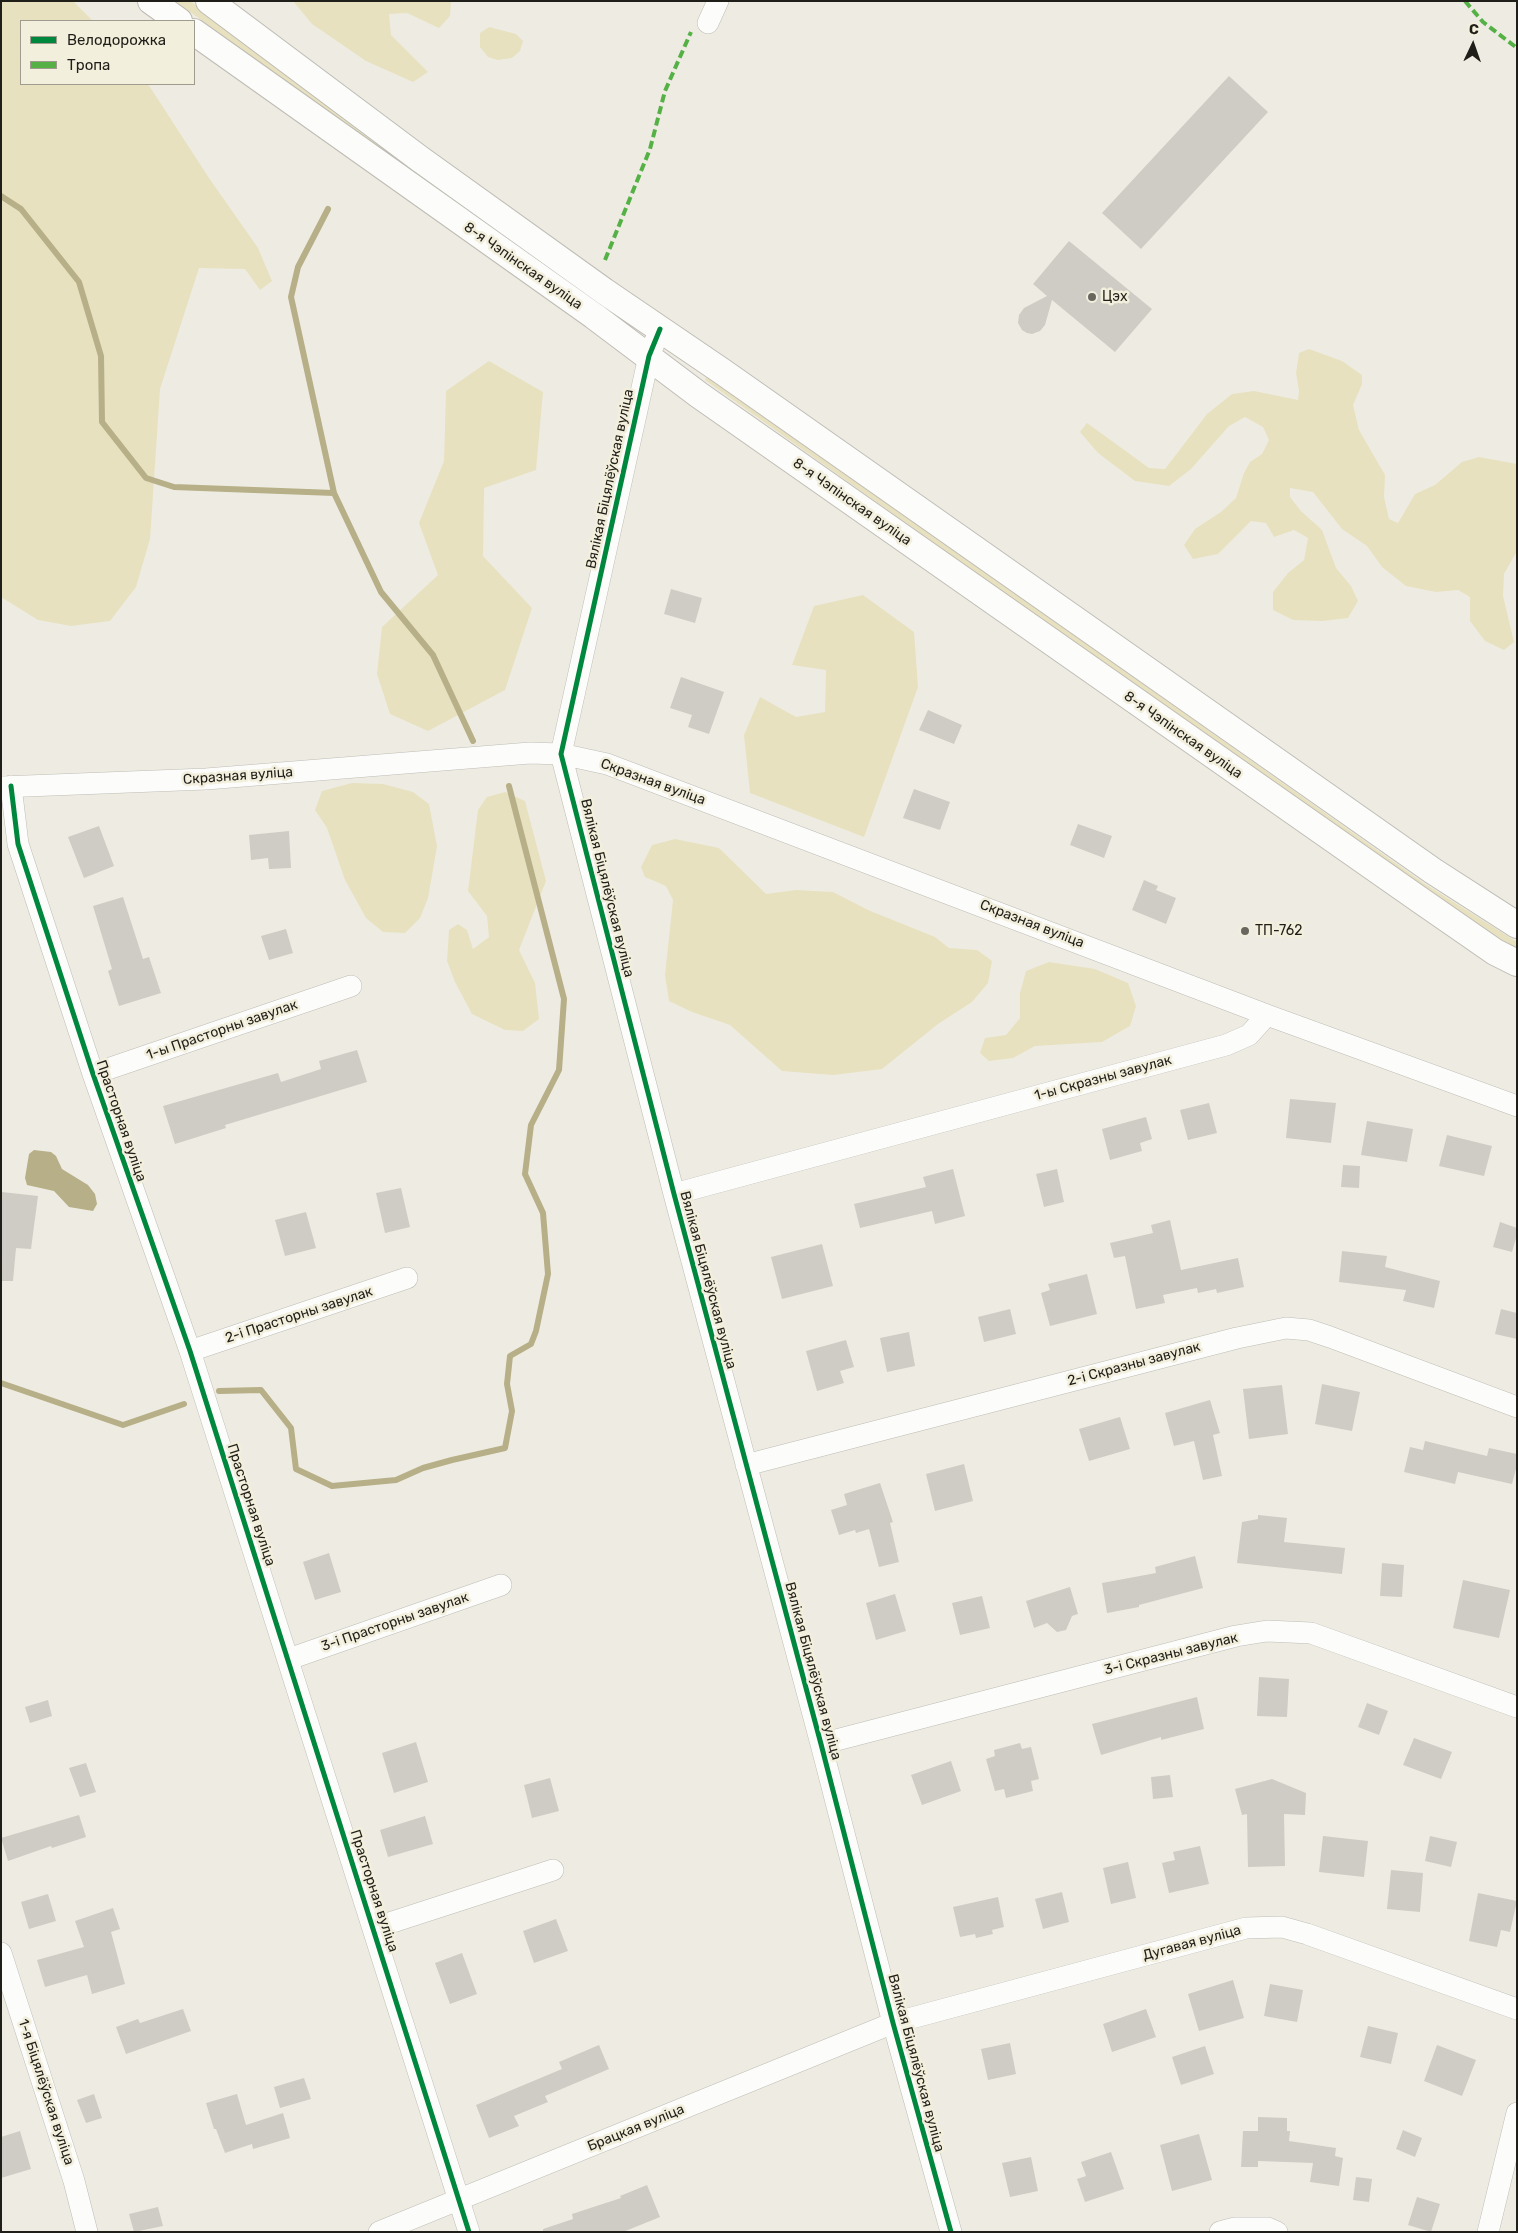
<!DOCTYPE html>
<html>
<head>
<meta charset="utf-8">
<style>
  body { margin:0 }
  #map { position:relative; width:1518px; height:2233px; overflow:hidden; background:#eeece2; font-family:Rubik,sans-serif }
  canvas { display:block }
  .frame { position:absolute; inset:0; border:2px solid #201e18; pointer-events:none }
  .legend { position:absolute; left:20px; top:20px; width:175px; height:65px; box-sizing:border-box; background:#f3efdd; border:1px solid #9f9b8e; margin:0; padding:6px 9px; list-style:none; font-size:15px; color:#201e18 }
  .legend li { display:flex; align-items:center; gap:10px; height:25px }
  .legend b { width:25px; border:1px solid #9f9b8e }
  .north { position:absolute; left:1448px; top:20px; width:50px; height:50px; -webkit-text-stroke:4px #f3efdd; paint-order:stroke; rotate:3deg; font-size:14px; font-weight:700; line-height:20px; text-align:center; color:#201e18 }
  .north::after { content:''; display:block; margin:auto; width:18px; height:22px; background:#201e18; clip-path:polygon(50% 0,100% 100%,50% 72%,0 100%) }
</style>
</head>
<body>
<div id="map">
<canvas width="1518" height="2233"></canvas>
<div class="frame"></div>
<ul class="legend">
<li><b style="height:6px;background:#00873e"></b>Велодорожка</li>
<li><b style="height:6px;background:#55b145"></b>Тропа</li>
</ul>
<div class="north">С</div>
</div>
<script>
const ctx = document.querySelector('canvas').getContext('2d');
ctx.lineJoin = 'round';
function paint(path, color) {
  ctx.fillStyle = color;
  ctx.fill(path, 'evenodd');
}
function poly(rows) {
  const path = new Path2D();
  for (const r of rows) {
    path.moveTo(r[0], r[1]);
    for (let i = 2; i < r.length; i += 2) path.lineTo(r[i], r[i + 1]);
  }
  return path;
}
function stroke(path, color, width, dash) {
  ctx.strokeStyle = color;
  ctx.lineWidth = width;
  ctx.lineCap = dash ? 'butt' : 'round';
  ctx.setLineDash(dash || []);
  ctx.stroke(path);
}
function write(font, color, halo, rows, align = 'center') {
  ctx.font = font + ' Rubik,sans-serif';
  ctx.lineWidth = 5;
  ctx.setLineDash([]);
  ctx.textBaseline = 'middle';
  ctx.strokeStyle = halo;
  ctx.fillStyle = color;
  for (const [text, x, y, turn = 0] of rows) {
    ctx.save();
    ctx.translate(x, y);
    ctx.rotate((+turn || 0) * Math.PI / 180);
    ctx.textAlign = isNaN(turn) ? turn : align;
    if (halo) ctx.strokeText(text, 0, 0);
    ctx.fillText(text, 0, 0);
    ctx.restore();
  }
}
const green = poly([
  [1,1,73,1,93,21,21,21,21,84,148,84,209,178,258,248,272,281,260,290,245,269,199,268,160,389,150,539,136,587,110,621,71,626,38,620,1,597],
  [175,1,190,1,589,292,586,298],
  [293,1,451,1,450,16,439,28,407,13,389,14,391,35,428,72,413,82,366,61,312,24],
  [489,27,516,34,523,41,520,51,512,58,498,60,488,57,480,47,480,33],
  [1309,349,1342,361,1362,375,1362,384,1353,405,1359,430,1385,475,1384,497,1389,519,1398,523,1415,494,1435,485,1462,462,1479,457,1517,464,1517,551,1504,574,1503,596,1514,642,1504,650,1485,641,1470,621,1470,597,1458,590,1436,592,1406,586,1382,567,1367,546,1342,529,1313,492,1290,488,1290,497,1301,511,1322,530,1336,568,1351,586,1358,601,1348,618,1322,621,1293,620,1273,610,1273,592,1288,573,1304,560,1308,538,1294,530,1274,537,1266,523,1251,521,1218,554,1193,559,1184,545,1195,529,1221,512,1236,498,1244,473,1250,462,1262,454,1269,440,1263,427,1245,417,1229,426,1191,469,1169,486,1135,481,1098,453,1080,432,1087,423,1149,468,1165,469,1207,414,1232,394,1254,391,1298,400,1299,391,1296,373,1299,353],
  [489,361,543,392,536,470,484,488,483,556,532,608,505,690,428,731,390,714,377,674,382,627,438,575,419,523,444,461,446,391],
  [708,375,1425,884,1517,942,1517,951,1422,890,705,380],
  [863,595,914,632,918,687,864,837,750,793,744,735,760,697,796,717,825,712,826,670,792,665,814,606],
  [352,783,383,784,413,792,429,804,437,846,428,898,420,918,405,933,383,932,366,918,345,880,327,828,315,810,322,791],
  [505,792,525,801,546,881,519,950,535,983,539,1019,523,1031,505,1030,472,1014,455,982,447,961,449,930,458,924,467,930,473,949,489,937,487,916,468,891,478,810,487,797],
  [675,839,719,848,766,894,796,890,833,892,868,910,935,937,949,948,977,950,992,961,988,983,972,1002,938,1024,882,1069,833,1075,782,1071,730,1025,692,1012,669,1001,665,975,673,900,666,886,645,877,641,867,652,845],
  [1049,962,1095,969,1128,983,1136,1006,1130,1026,1102,1042,1035,1046,1013,1058,989,1061,980,1053,985,1038,1006,1035,1020,1018,1020,993,1026,971]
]);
const water = poly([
  [34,1150,51,1152,56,1156,62,1169,88,1185,95,1194,97,1204,93,1211,69,1207,54,1191,27,1185,25,1178,29,1154]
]);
const stream = poly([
  [1,196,21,209,79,282,101,356,102,422,146,478,174,487,334,493],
  [328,209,298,267,291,297,334,493,381,592,433,655,473,741],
  [1,1383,123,1425,184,1404],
  [219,1391,261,1390,291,1428,296,1469,332,1486,396,1480,423,1468,452,1460,505,1448,512,1411,507,1384,510,1356,531,1344,536,1331,548,1274,543,1213,525,1174,531,1125,559,1070,564,999,509,786]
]);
const building = poly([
  [1229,76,1268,112,1141,249,1102,213],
  [1069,241,1152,309,1115,352,1052,300,1045,325,1040,331,1032,334,1027,333,1022,330,1018,323,1019,315,1024,308,1047,296,1033,284],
  [671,589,702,598,695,623,664,614],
  [681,677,724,692,709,734,688,727,692,715,670,708],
  [928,710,962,725,954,744,919,730],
  [914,789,950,802,940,830,903,818],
  [1078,824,1112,836,1104,858,1070,845],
  [99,826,114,866,84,878,68,837],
  [289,831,291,868,269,869,268,858,251,860,249,835],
  [1144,880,1158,886,1156,890,1176,898,1166,924,1132,910],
  [123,897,143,959,149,957,161,993,119,1006,108,971,112,969,93,906],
  [286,929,293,953,269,960,261,936],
  [357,1050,367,1082,225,1125,226,1128,175,1144,163,1106,278,1073,281,1082,321,1069,319,1061],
  [1290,1099,1336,1103,1331,1143,1286,1138],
  [1209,1103,1217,1133,1188,1140,1180,1110],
  [1146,1117,1152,1139,1140,1143,1142,1151,1110,1160,1102,1129],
  [1367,1121,1413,1129,1407,1162,1361,1155],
  [1447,1135,1492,1146,1484,1176,1439,1166],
  [1343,1165,1360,1166,1359,1188,1341,1187],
  [953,1169,965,1216,935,1224,932,1211,860,1228,854,1204,926,1187,923,1177],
  [1057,1169,1064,1202,1044,1207,1036,1174],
  [401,1188,410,1227,385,1233,376,1193],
  [2,1192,38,1196,31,1249,16,1248,13,1281,1,1281],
  [306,1212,316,1248,285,1256,275,1220],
  [1170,1220,1181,1270,1238,1258,1244,1287,1217,1293,1216,1289,1198,1293,1197,1288,1163,1295,1165,1303,1136,1309,1125,1256,1114,1258,1110,1243,1153,1233,1151,1225],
  [1500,1222,1517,1228,1517,1235,1512,1252,1493,1247],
  [822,1244,833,1286,782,1299,771,1257],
  [1342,1251,1387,1256,1385,1267,1440,1281,1434,1308,1403,1301,1406,1290,1339,1282],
  [1087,1274,1097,1314,1050,1326,1041,1293,1050,1290,1048,1284],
  [1010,1309,1016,1334,984,1342,978,1317],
  [1501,1309,1517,1313,1517,1339,1495,1334],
  [909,1332,915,1366,887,1372,880,1338],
  [846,1340,854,1367,840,1371,844,1383,817,1391,806,1351],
  [1322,1384,1360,1392,1352,1431,1315,1424],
  [1282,1385,1288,1434,1249,1439,1243,1389],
  [1210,1400,1220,1433,1213,1435,1222,1476,1203,1480,1194,1441,1174,1446,1165,1413],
  [1120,1417,1130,1449,1089,1461,1079,1429],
  [1425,1441,1487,1456,1489,1448,1517,1454,1517,1465,1512,1484,1458,1472,1455,1484,1404,1472,1410,1447,1423,1450],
  [964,1464,973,1501,935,1511,926,1474],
  [880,1483,893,1522,890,1523,899,1562,879,1567,869,1529,856,1533,855,1530,839,1535,831,1510,847,1505,844,1494],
  [1258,1515,1287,1518,1284,1542,1345,1548,1342,1574,1237,1563,1242,1522,1258,1519],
  [329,1553,341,1592,315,1600,303,1562],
  [1195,1556,1203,1588,1139,1605,1139,1607,1107,1613,1102,1583,1156,1573,1155,1567],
  [1382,1563,1404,1565,1402,1597,1380,1596],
  [1463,1580,1510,1590,1499,1638,1453,1628],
  [1070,1587,1078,1614,1072,1616,1066,1630,1057,1632,1047,1623,1034,1628,1026,1601],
  [895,1594,906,1631,876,1640,866,1603],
  [982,1596,990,1628,960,1635,952,1603],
  [1259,1677,1289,1679,1287,1717,1257,1716],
  [1197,1697,1204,1729,1161,1740,1161,1737,1101,1755,1092,1724],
  [48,1700,52,1716,30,1723,25,1707],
  [1367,1703,1388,1711,1379,1735,1358,1727],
  [1414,1738,1452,1752,1441,1779,1403,1765],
  [416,1742,428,1782,394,1793,382,1753],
  [1020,1743,1022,1749,1031,1747,1039,1779,1031,1781,1033,1791,1006,1798,1004,1789,995,1791,986,1759,995,1756,994,1750],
  [951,1761,961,1791,922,1805,911,1775],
  [86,1763,96,1792,80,1797,69,1768],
  [1170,1775,1173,1797,1153,1799,1151,1777],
  [550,1778,559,1811,532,1818,524,1785],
  [1272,1779,1306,1793,1305,1815,1284,1814,1285,1866,1248,1867,1247,1814,1242,1815,1235,1789],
  [79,1815,86,1837,52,1848,51,1846,8,1861,1,1838],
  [425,1816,433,1844,388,1857,380,1830],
  [1323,1836,1368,1841,1364,1877,1319,1872],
  [1430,1836,1457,1842,1451,1867,1425,1861],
  [1200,1846,1209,1884,1169,1893,1162,1863,1175,1860,1173,1852],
  [1128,1862,1136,1898,1111,1904,1103,1868],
  [1391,1870,1423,1873,1420,1912,1387,1909],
  [1062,1892,1069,1922,1043,1929,1035,1899],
  [1478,1893,1517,1901,1510,1932,1501,1930,1497,1947,1469,1941],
  [48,1894,56,1921,29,1929,21,1902],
  [998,1897,1004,1927,992,1930,993,1934,976,1938,975,1934,960,1937,953,1907],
  [113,1908,120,1929,111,1932,125,1984,92,1994,87,1975,45,1987,37,1960,84,1947,75,1921],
  [556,1919,568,1951,534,1963,523,1931],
  [462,1953,477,1994,450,2004,435,1963],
  [1233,1980,1244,2018,1199,2031,1188,1994],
  [1270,1984,1303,1990,1297,2022,1264,2016],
  [183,2009,191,2031,126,2054,116,2027,138,2019,140,2023],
  [1146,2009,1156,2037,1112,2052,1103,2024],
  [1368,2026,1398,2033,1391,2064,1360,2057],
  [1010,2043,1016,2074,988,2080,981,2049],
  [599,2045,609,2069,545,2096,548,2102,514,2116,519,2126,489,2138,476,2105,562,2069,559,2062],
  [1437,2045,1476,2060,1462,2096,1424,2081],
  [1205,2046,1214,2074,1181,2085,1172,2057],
  [304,2078,311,2099,280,2108,274,2087],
  [94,2094,102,2118,86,2123,77,2100],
  [237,2094,246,2125,283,2113,290,2138,253,2149,252,2144,225,2153,216,2129,214,2129,206,2103],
  [1258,2117,1287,2118,1287,2131,1290,2131,1289,2141,1336,2148,1335,2156,1343,2158,1339,2186,1310,2182,1313,2163,1258,2161,1258,2167,1241,2167,1243,2131,1258,2131],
  [1403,2130,1422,2138,1415,2157,1396,2149],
  [20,2131,31,2169,1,2178,1,2137],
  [1199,2134,1212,2180,1172,2191,1160,2145],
  [1111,2152,1124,2189,1085,2202,1077,2179,1086,2176,1081,2162],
  [1031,2157,1038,2191,1010,2197,1002,2163],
  [1356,2177,1372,2179,1369,2202,1353,2200],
  [647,2185,660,2217,623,2232,543,2232,543,2229,573,2219,572,2214,621,2198,620,2196],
  [1417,2197,1440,2204,1431,2232,1408,2225],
  [158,2207,163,2226,134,2232,129,2214]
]);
const minor = poly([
  [708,23,718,1],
  [660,329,649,356,561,754,674,1194,821,1744,893,2023,951,2232],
  [11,786,18,844,93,1074,190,1351,469,2232],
  [1,787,206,779,530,753,561,754,607,764,1267,1015],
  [93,1074,351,986],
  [674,1194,1226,1045,1249,1035,1267,1015,1517,1106],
  [190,1351,407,1278],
  [746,1465,1237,1338,1286,1328,1309,1330,1330,1337,1517,1407],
  [289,1659,501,1585],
  [821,1744,1236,1636,1267,1631,1311,1633,1517,1707],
  [374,1928,553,1870],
  [1,1953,74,2181,87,2232],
  [379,2232,893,2023,1246,1928,1282,1927,1307,1934,1517,2009],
  [1220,2232,1235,2228,1268,2228,1277,2232],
  [1488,2232,1517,2113]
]);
const major = poly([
  [151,1,179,21],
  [209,1,420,159,604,291,723,372,1433,871,1517,925],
  [194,32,594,316,699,395,1420,900,1495,952,1517,963]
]);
const quiet = poly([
  [1465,1,1483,22,1517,48],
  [605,260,650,149,665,91,691,32]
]);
const cycleway = poly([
  [660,329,649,356,561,754,674,1194,821,1744,893,2023,951,2232],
  [11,786,18,844,93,1074,190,1351,469,2232]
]);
const markers = [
  [1092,297,5,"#68665f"],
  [1245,931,5,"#68665f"]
];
const streetNames = [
  ["8-я Чэпінская вуліца",523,266,35],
  ["Вялікая Біцялёўская вуліца",610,479,-78],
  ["8-я Чэпінская вуліца",852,502,35],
  ["8-я Чэпінская вуліца",1183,735,35],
  ["Скразная вуліца",238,776,-4],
  ["Скразная вуліца",653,782,20],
  ["Вялікая Біцялёўская вуліца",607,888,76],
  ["Скразная вуліца",1032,924,21],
  ["1-ы Прасторны завулак",222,1030,-19],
  ["1-ы Скразны завулак",1103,1078,-15],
  ["Прасторная вуліца",121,1121,71],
  ["Вялікая Біцялёўская вуліца",708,1280,75],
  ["2-і Прасторны завулак",299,1315,-18],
  ["2-і Скразны завулак",1134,1364,-15],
  ["Прасторная вуліца",251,1505,72],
  ["3-і Прасторны завулак",395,1622,-19],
  ["3-і Скразны завулак",1171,1654,-14],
  ["Вялікая Біцялёўская вуліца",813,1671,75],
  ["Прасторная вуліца",374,1891,72],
  ["Дугавая вуліца",1192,1943,-15],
  ["Вялікая Біцялёўская вуліца",916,2063,75],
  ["1-я Біцялёўская вуліца",46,2092,72],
  ["Брацкая вуліца",636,2128,-22]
];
const poiNames = [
  ["Цэх",1102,297],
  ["ТП-762",1255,931]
];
paint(green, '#e7e1bf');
paint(water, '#b7af87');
stroke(stream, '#b7af87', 6);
paint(building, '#ceccc4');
stroke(minor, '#bebcb4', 22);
stroke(major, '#bebcb4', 28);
stroke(minor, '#fcfcfb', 21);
stroke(major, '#fcfcfb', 26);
stroke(quiet, '#55b145', 4, [8, 4]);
stroke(cycleway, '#00873e', 5);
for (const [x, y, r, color] of markers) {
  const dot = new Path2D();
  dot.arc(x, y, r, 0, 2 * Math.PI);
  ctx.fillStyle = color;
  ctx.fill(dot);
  stroke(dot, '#f3efdd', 2);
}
write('14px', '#201e18', '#f3efdd', streetNames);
write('14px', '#201e18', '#f3efdd', poiNames, 'left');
</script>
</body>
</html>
